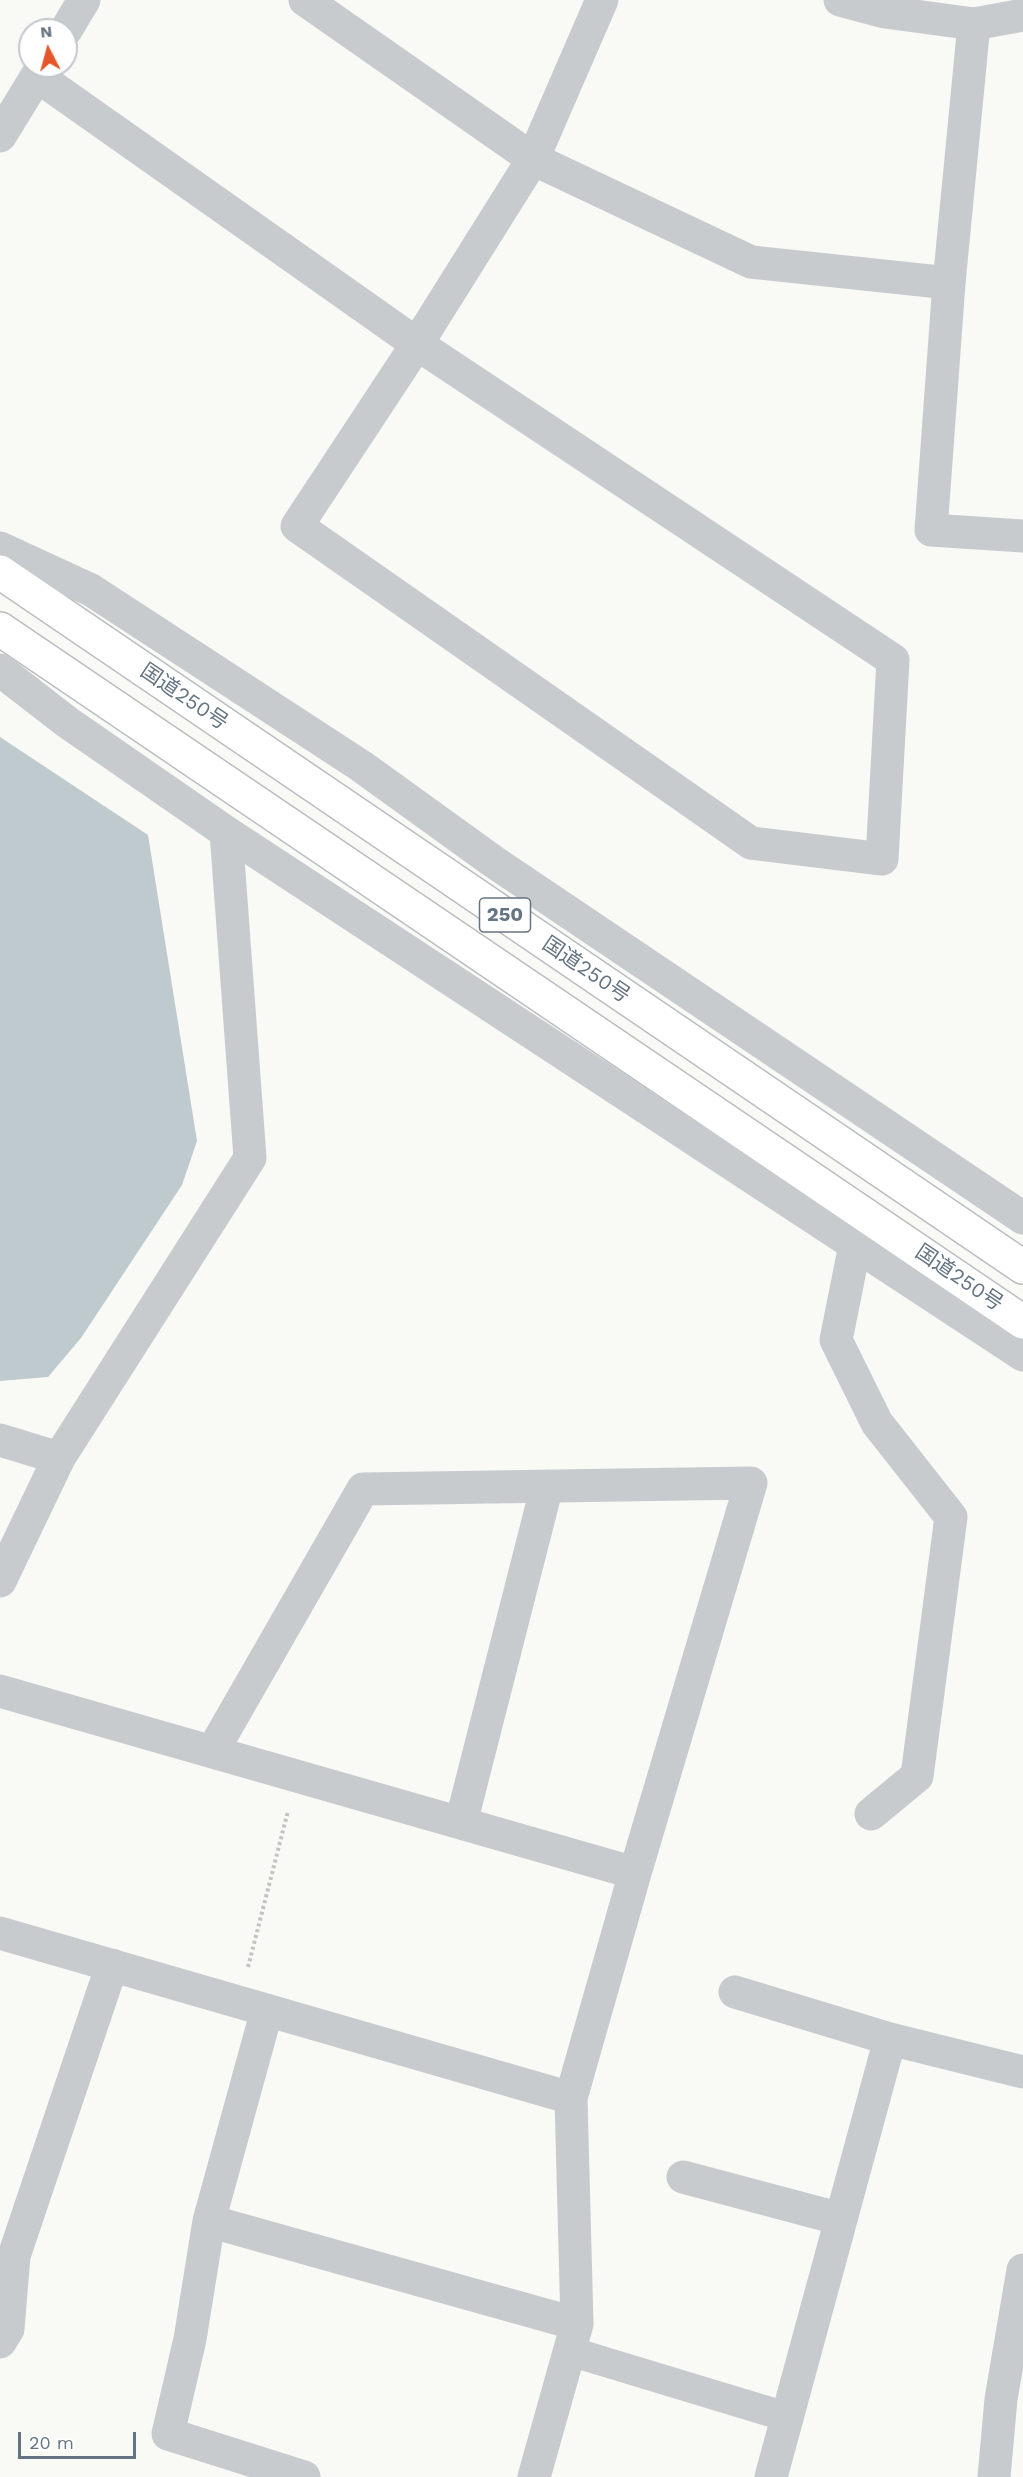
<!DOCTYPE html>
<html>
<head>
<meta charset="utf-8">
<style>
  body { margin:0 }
  #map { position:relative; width:1023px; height:2477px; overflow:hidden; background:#f9f9f6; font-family:"Work Sans",sans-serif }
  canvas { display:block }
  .north { position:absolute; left:18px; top:18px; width:60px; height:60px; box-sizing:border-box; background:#fff; border:2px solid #c1c7cd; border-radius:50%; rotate:354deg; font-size:16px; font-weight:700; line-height:24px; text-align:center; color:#647482 }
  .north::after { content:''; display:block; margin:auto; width:21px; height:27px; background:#e5572a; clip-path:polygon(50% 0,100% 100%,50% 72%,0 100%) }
  .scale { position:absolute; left:18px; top:2432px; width:118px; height:27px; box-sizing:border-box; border:3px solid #647482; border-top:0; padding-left:8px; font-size:18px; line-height:21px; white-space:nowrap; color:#647482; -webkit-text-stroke:4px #fff; paint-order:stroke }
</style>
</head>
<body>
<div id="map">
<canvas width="1023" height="2477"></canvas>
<div class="north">N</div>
<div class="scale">20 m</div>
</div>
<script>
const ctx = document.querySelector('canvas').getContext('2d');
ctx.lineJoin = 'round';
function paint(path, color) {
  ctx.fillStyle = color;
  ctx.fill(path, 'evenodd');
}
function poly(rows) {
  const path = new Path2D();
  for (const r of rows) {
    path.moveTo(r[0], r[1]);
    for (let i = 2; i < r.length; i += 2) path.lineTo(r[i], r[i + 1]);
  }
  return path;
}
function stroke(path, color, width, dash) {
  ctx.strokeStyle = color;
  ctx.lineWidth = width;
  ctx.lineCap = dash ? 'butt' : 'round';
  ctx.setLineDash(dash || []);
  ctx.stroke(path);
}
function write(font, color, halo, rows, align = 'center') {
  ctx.font = font + ' "Work Sans","Noto Sans JP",sans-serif';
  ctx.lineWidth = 6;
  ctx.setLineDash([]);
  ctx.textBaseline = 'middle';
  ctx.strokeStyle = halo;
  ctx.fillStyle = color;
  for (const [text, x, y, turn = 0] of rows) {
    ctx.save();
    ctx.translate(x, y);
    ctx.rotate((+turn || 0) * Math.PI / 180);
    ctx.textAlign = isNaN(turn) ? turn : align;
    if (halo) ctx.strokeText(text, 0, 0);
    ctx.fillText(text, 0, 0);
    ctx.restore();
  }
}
const water = poly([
  [0,737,148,835,197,1141,182,1185,81,1338,48,1377,0,1381]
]);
const path = poly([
  [248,1967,288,1811]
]);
const pedestrian = poly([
  [569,2351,787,2417]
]);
const minor = poly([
  [305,0,533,159,751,262,949,283],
  [974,24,949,283,931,530,1023,536],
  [66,30,84,0],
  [37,76,417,344,893,660,882,859,751,843,297,526,417,344,533,159,602,0],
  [0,136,43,66],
  [0,548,91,590,361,766,494,862,1023,1218],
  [0,670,67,722,226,832,1023,1355],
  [855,1245,836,1340,877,1423,951,1517,917,1776,871,1814],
  [0,1440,59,1458],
  [0,1581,59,1458,250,1158,226,832],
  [0,1691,635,1873],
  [212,1752,363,1489,751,1483,635,1873,571,2098,577,2324,534,2477],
  [461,1823,547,1486],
  [0,1933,571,2098],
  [735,1992,890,2039],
  [267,2010,209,2221,190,2339,168,2434,304,2477],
  [683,2177,841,2219],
  [209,2221,577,2324],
  [0,2342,8,2329,14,2256,112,1965],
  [771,2477,890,2039,1023,2072]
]);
const tertiary = poly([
  [840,0,885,12,974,24,1023,15],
  [994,2477,1001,2399,1023,2270]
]);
const trunk = poly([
  [0,572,1023,1267],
  [0,629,1023,1322]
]);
const shields = [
  [505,915,51]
];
const shieldNames = [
  ["250",505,915]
];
const streetNames = [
  ["国道250号",184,697,34],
  ["国道250号",586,970,34],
  ["国道250号",959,1278,34]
];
paint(water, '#bfcace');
stroke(trunk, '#babdc0', 36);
stroke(path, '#c1c3c5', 4, [3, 3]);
stroke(pedestrian, '#c7cbce', 30);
stroke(minor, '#c7cbce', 33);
stroke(tertiary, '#c7cbce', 33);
stroke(trunk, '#fff', 33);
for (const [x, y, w] of shields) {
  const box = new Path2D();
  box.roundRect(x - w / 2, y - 17, w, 34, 4.5);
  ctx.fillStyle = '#fff';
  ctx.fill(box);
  stroke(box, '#647482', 1.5);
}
write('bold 20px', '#647482', null, shieldNames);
write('21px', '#647482', '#fff', streetNames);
</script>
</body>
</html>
